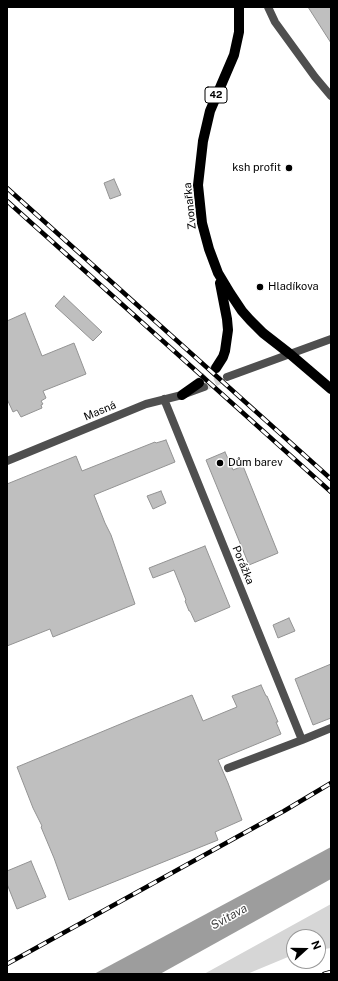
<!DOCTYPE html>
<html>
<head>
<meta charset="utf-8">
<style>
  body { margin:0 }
  #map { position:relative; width:338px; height:981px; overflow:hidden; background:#fff; font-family:"Public Sans",sans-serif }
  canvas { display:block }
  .frame { position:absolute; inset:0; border:8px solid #000; pointer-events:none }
  .north { position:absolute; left:286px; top:929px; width:40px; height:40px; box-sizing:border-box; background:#fff; border:1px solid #999; border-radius:50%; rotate:69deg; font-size:11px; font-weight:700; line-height:16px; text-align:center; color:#000 }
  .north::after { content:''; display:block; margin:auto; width:14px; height:18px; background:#000; clip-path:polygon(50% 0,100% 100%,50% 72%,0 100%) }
</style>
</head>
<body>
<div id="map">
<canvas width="338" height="981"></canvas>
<div class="frame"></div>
<div class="north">N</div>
</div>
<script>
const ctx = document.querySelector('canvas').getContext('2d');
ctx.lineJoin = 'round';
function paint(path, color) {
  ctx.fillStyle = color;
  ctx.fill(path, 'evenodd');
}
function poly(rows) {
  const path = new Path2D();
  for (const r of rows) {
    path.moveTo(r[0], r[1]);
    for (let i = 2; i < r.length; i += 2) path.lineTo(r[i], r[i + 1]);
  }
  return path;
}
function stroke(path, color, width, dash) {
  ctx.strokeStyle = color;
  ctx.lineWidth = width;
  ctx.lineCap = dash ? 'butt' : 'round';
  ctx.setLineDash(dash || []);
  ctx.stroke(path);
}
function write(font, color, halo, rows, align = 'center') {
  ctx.font = font + ' "Public Sans",sans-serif';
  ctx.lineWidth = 3;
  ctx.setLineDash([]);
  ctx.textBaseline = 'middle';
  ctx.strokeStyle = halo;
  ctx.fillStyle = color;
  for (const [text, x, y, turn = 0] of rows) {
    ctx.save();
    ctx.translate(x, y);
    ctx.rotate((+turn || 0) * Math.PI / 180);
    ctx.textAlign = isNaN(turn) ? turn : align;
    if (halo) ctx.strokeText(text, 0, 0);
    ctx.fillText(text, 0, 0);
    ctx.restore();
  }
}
const green = poly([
  [331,904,331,948,318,950,318,937,294,937,294,955,288,957,247,974,204,974]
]);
const water = poly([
  [331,847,331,879,160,974,94,974]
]);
const building = poly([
  [308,7,331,7,331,43,308,7],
  [114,179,121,195,110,199,104,183,114,179],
  [64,296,102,332,93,341,55,306,64,296],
  [25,313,42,356,74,343,86,374,43,391,46,398,41,401,43,404,41,405,42,408,21,417,17,410,13,412,7,399,7,321,25,313],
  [166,440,175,462,94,495,105,523,111,535,135,604,53,637,50,629,7,646,7,484,76,456,82,471,155,442,156,443,166,440],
  [225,452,233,470,243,466,278,553,249,565,206,460,225,452],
  [161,491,166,503,153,509,147,496,161,491],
  [205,546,230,607,195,622,190,611,189,611,185,601,186,600,174,570,153,578,149,568,205,546],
  [289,618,295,631,278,638,273,625,289,618],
  [331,664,331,718,313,725,295,679,331,664],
  [261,685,266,696,267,696,278,722,276,722,281,734,218,760,228,783,242,820,215,832,218,840,69,900,54,858,41,827,42,826,33,808,17,767,135,718,192,695,203,721,237,707,232,696,261,685],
  [31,861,46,897,17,909,7,884,7,871,31,861]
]);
const streetTunnel = poly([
  [204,387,227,377]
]);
const primaryTunnel = poly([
  [199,383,216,368]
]);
const street = poly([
  [268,7,275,22,315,77,331,96],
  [227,377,331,339],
  [164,399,302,740,331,728],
  [7,461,146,404,182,395,204,387],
  [228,768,302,740]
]);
const primary = poly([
  [239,7,239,32,234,55,210,111,203,141,198,185,202,223,209,249,218,273,230,293,242,311,250,320,263,333,290,354,331,389],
  [216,368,223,357,225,351,228,330,227,319,220,283],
  [182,395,199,383]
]);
const rail = poly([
  [7,188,331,479],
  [7,201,331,492],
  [7,964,284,811,331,783],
  [324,974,331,972]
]);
const markers = [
  [289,168,4,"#000"],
  [260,287,4,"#000"],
  [220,463,4,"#000"]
];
const shields = [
  [216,95,22]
];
const shieldNames = [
  ["42",216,95]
];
const poiNames = [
  ["ksh profit",281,168,"right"],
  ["Hladíkova",268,287],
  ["Dům barev",228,463]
];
const streetNames = [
  ["Zvonařka",190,206,-96],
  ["Masná",100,411,-23],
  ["Porážka",243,565,68]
];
const waterNames = [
  ["Svitava",229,917,-29]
];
paint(green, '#d6d6d6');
paint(water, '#9d9d9d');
paint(building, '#bfbfbf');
stroke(building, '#939393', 1);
stroke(streetTunnel, '#d9d9d9', 8, [8, 4]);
stroke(primaryTunnel, '#d9d9d9', 10, [10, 5]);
stroke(street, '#4f4f4f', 8);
stroke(primary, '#000', 10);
stroke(rail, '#000', 4.5);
stroke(rail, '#fff', 3, [9]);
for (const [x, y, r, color] of markers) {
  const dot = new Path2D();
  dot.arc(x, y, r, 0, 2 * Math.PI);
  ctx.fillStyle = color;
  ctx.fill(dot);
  stroke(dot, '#fff', 1.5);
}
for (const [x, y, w] of shields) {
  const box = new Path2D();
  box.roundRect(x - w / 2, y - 8, w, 16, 3);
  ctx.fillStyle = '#fff';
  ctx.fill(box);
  stroke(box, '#000', 1);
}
write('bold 10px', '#000', null, shieldNames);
write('11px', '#000', '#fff', poiNames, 'left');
write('11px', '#000', '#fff', streetNames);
write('italic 12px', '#3e3e3e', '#fff', waterNames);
</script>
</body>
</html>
